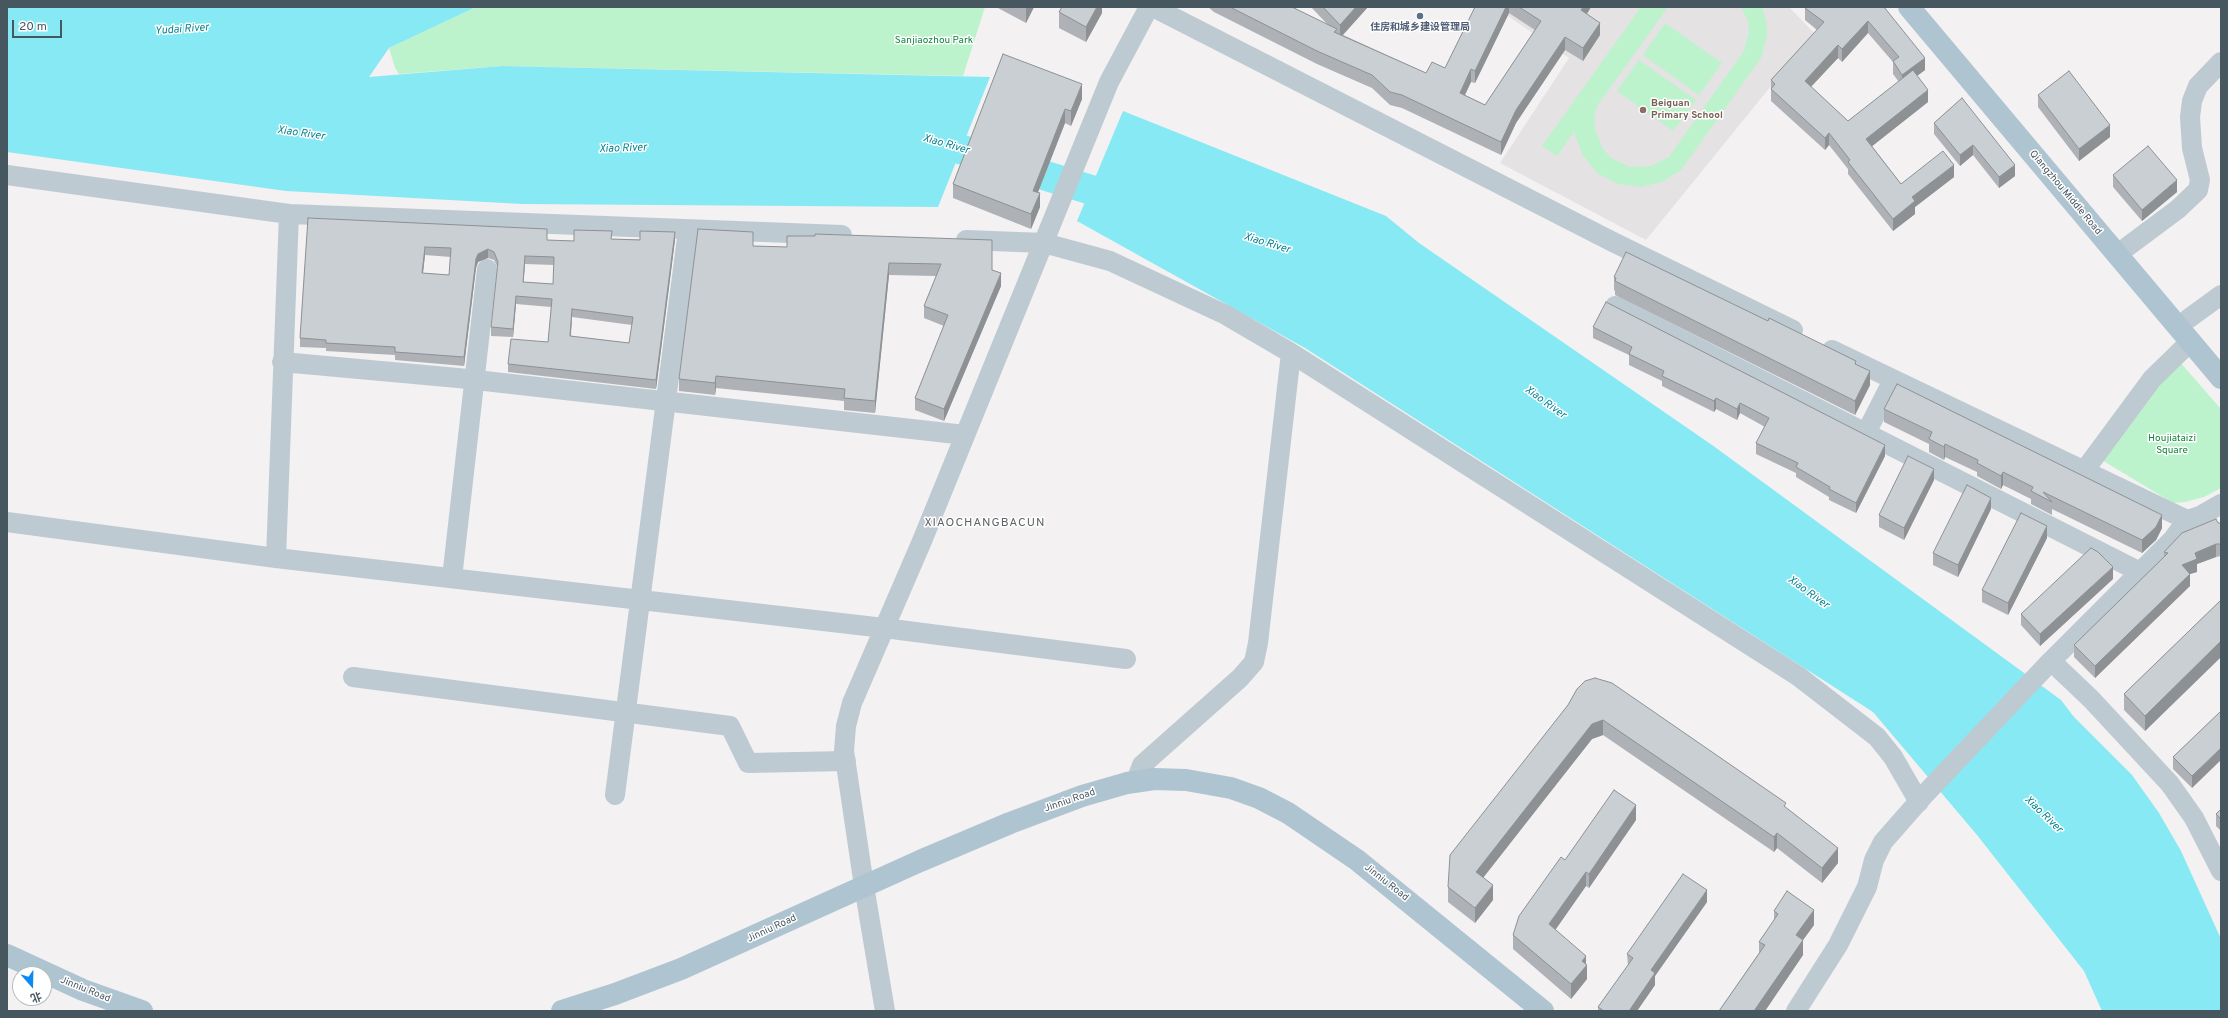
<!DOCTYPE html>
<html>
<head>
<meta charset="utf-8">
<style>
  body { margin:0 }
  #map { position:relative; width:2228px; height:1018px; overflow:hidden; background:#f3f1f1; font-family:Overpass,"Noto Sans SC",sans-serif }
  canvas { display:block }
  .frame { position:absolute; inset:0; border:8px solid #475760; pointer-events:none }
  .north { position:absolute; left:12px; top:966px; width:40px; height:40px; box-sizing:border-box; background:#fff; border:1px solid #b5bcbf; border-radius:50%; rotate:160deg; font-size:11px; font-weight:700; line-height:16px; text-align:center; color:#475760 }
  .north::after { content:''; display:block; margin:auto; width:14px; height:18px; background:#0b8af3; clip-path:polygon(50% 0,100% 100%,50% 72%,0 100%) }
  .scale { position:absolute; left:12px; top:20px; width:50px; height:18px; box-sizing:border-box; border:2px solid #475760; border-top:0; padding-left:5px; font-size:12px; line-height:14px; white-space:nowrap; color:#475760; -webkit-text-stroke:3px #fff; paint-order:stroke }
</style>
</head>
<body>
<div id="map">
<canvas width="2228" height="1018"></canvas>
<div class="frame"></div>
<div class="north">北</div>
<div class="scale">20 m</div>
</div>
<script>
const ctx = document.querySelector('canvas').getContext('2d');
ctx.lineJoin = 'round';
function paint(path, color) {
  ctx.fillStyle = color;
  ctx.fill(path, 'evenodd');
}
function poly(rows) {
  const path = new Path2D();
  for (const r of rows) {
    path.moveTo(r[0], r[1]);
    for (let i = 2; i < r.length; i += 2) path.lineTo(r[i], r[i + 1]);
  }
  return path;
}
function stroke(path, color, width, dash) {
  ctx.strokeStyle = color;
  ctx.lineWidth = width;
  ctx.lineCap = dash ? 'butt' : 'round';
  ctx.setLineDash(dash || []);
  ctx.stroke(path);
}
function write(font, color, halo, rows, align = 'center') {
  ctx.font = font + ' Overpass,"Noto Sans SC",sans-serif';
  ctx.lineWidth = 3;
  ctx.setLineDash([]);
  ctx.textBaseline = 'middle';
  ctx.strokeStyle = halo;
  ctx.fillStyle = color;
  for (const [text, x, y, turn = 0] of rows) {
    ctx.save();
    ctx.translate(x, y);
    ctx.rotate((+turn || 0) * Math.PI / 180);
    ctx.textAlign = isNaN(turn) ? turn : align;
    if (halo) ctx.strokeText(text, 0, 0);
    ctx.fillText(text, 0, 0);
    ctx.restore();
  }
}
const education = poly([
  [1495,7,1789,7,1814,33,1646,240,1500,163,1569,58]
]);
const green = poly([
  [476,7,985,7,963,76,502,66,399,74,395,68,389,48],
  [1641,7,1668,7,1597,106,1594,117,1595,129,1603,149,1611,158,1630,167,1651,166,1669,157,1744,51,1749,31,1748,21,1741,7,1762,7,1767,25,1767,36,1761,58,1681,170,1662,182,1640,187,1618,184,1597,173,1582,154,1574,132,1557,156,1542,146],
  [1665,23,1722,63,1699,95,1643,55],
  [1639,60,1696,100,1673,131,1617,91],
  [2179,361,2221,409,2221,488,2204,497,2185,502,2173,503,2100,459]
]);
const water = poly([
  [7,7,476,7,389,48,369,77,502,66,990,77,938,207,522,204,286,191,7,152],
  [1123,111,1386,216,1419,243,1712,445,2061,700,2074,717,2132,775,2159,813,2181,851,2221,939,2221,1011,2102,1011,2084,971,1977,835,1873,712,1305,348,1077,221]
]);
const river = poly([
  [921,137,1130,202]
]);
const minor = poly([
  [1153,7,1613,242,1793,330],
  [7,175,289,214,842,235],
  [966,240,1044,243,1110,261,1226,315,1291,353,1798,676,1877,737,1893,757,1919,802],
  [2127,247,2178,209,2198,190,2200,180,2192,148,2190,117,2192,101,2198,86,2221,62],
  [1615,306,2140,572],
  [2188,319,2221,295],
  [1832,350,2187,520,2200,516,2221,504],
  [282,362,458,378,965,435],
  [1866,433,1893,380],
  [2084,471,2152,379,2190,342],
  [7,522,276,558,884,628,1126,659],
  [276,558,289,214],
  [452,578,487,269],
  [2051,661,2091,699,2170,784,2194,818,2221,871],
  [353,677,730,726,748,763,846,761],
  [1136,781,1142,765,1240,678,1254,662,1258,643,1291,353],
  [615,795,688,230],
  [885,1011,864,886,844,751,846,726,852,703,922,541,1109,82,1149,7],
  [1796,1011,1838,945,1867,887,1874,860,1883,842,1926,793,2051,661,2173,539,2187,520]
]);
const major = poly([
  [1909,7,2221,378],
  [7,955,83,990,142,1011],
  [562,1011,615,994,681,969,920,861,1010,823,1082,796,1127,783,1154,779,1186,780,1231,788,1259,798,1288,813,1357,860,1543,1011]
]);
const wall = poly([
  [998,7,1034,7,1026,23,998,8],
  [1062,7,1102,7,1102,13,1086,42,1059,28,1059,12],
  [1208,7,1292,7,1328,25,1311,7,1368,7,1343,35,1426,73,1445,68,1475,7,1591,7,1587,14,1600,35,1583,61,1565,50,1516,123,1501,155,1402,108,1390,105,1372,88,1317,64,1214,12],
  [1509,13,1535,30,1485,105,1465,95,1471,82,1475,83],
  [1884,7,1925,70,1917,76,1928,102,1872,146,1901,184,1954,177,1915,207,1915,214,1893,231,1848,174,1848,169,1829,145,1825,150,1771,101,1771,80,1817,30,1805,20,1805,8],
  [1868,33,1893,62,1893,74,1899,82,1848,121,1811,87,1838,58,1842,62],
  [1003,54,1082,99,1071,126,1065,123,1038,192,1040,207,1031,229,953,198,953,184],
  [2038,95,2110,137,2079,161,2038,107],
  [1962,98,2015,176,1999,188,1973,155,1960,166,1934,134,1934,123],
  [2113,175,2177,192,2142,221,2113,187],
  [308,218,547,240,574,241,612,239,675,240,656,389,508,372,508,364,548,342,551,307,516,304,513,337,491,336,491,327,498,268,494,260,488,258,478,262,476,268,464,366,395,360,395,355,326,351,326,348,300,347,300,338],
  [425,255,451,257,449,275,423,273],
  [525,264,554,265,553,284,523,282],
  [572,317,632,325,629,343,571,336],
  [753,246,787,247,992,270,1001,286,944,421,915,410,915,398,944,326,924,318,924,306,936,276,889,275,875,413,844,410,844,401,716,388,715,395,679,391,679,379],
  [1614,277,1856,365,1870,385,1855,415,1615,295,1615,291,1614,290],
  [1593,327,1885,456,1856,513,1829,500,1829,497,1796,477,1796,473,1756,454,1756,443,1765,427,1740,413,1737,420,1716,409,1714,412,1662,386,1662,381,1629,365,1629,355,1593,338],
  [1884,409,2162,528,2156,540,2142,553,2052,509,2052,515,2031,504,2031,499,2003,485,2001,489,1977,476,1977,472,1945,457,1944,460,1929,452,1929,444,1884,422],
  [1934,480,1904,540,1879,527,1879,515],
  [1991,509,1958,577,1933,565,1933,553],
  [2218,523,2221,523,2221,556,2216,557,2197,564,2197,572,2190,574,2190,586,2095,678,2074,657,2074,645,2164,557,2164,552],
  [2047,538,2008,615,1982,602,1982,590],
  [2113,579,2040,646,2021,625,2021,614],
  [2221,600,2221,657,2145,731,2124,710,2124,694],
  [1577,689,1786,808,1838,863,1822,883,1777,848,1774,852,1603,735,1592,739,1483,877,1493,900,1475,923,1448,902,1448,887,1568,705],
  [2221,711,2192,788,2173,769,2173,757],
  [2221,809,2221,831,2216,826,2216,814],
  [1636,820,1589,888,1586,886,1555,930,1586,964,1587,979,1571,999,1513,949,1513,935,1565,860],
  [1707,902,1655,976,1655,985,1637,1011,1598,1011,1598,1007,1628,966,1627,954],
  [1774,911,1814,925,1803,940,1803,955,1765,1011,1719,1011,1759,953,1759,942,1774,921]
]);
const shadedWall = poly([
  [1026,7,1034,7,1026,23],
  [1097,7,1102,7,1102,13,1086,42,1086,27],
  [1356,7,1368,7,1340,38,1340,25],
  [1506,7,1509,7,1509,13,1475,83,1475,71],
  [1583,7,1591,7,1581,23,1581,10],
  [1868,21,1868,33,1842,62,1842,49],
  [1600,23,1600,35,1583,61,1583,48],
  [1565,37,1565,50,1516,123,1501,155,1501,142,1516,110],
  [1838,45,1838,58,1805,93,1805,81],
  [1925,58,1925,70,1902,87,1902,75],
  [1471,69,1471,82,1460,105,1460,93],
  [1082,84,1082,99,1071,126,1071,111],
  [1928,90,1928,102,1866,151,1866,139],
  [1065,109,1065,123,1033,205,1033,191],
  [2110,125,2110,137,2079,161,2079,149],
  [1829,133,1829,145,1825,150,1825,138],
  [1973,145,1973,155,1960,166,1960,155],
  [1954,165,1954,177,1915,207,1915,214,1893,231,1893,219,1912,197],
  [2015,165,2015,176,1999,188,1999,177],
  [2177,180,2177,192,2142,221,2142,210],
  [1040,193,1040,207,1031,229,1031,214],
  [675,232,675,240,656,389,656,380],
  [425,247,425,255,422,281,422,273],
  [488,249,488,258,478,262,476,268,464,366,464,357,476,259,478,254],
  [525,256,525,264,523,290,523,282],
  [889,263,889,275,875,413,875,401],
  [1001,273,1001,286,944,421,944,409],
  [516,296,516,304,513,337,513,329],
  [572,309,572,317,570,344,570,336],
  [1870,371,1870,385,1855,415,1855,401],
  [716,376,716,388,715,395,715,383],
  [1716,398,1716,409,1714,412,1714,401],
  [1740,403,1740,413,1737,420,1737,409],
  [1945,444,1945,457,1944,460,1944,447],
  [1885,445,1885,456,1856,513,1856,503],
  [1934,469,1934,480,1904,540,1904,528],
  [2003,472,2003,485,2001,489,2001,476],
  [1991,498,1991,509,1958,577,1958,565],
  [2162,515,2162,528,2156,540,2142,553,2142,540],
  [2047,526,2047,538,2008,615,2008,603],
  [2216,544,2216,557,2197,564,2197,572,2190,574,2190,586,2095,678,2095,666,2182,565,2195,553],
  [2113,567,2113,579,2040,646,2040,634],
  [2221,641,2221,657,2145,731,2145,716],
  [1603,720,1603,735,1592,739,1476,887,1476,872,1592,724],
  [2221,748,2221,760,2192,788,2192,776],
  [1636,805,1636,820,1589,888,1589,874],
  [1777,833,1777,848,1774,852,1774,837],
  [1838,848,1838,863,1822,883,1822,868],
  [1586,872,1586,886,1549,939,1549,924],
  [1493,885,1493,900,1475,923,1475,908],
  [1707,890,1707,902,1655,976,1655,985,1637,1011,1629,1011,1651,970],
  [1814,910,1814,925,1803,940,1803,955,1765,1011,1754,1011,1796,935],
  [1586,956,1586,966,1587,965,1587,979,1571,999,1571,984,1582,961]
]);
const building = poly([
  [1062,7,1097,7,1086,27,1059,12,1062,7],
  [1230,7,1292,7,1337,29,1334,32,1426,73,1432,62,1445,68,1475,7,1506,7,1475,71,1471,69,1460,93,1485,105,1541,21,1519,7,1583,7,1581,10,1600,23,1583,48,1565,37,1516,110,1501,142,1402,95,1390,92,1372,75,1317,51,1230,7],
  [1323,7,1356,7,1340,25,1323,7],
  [1806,7,1884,7,1925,58,1902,75,1893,61,1899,57,1868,21,1842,49,1838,45,1805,81,1848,121,1913,70,1928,90,1866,139,1901,184,1943,151,1954,165,1912,197,1915,201,1893,219,1848,162,1850,160,1829,133,1825,138,1771,89,1775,84,1771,80,1824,22,1805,8,1806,7],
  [1003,54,1082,84,1071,111,1065,109,1033,191,1040,193,1031,214,953,184,1003,54],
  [2069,71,2110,125,2079,149,2038,95,2069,71],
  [1962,98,2015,165,1999,177,1973,145,1960,155,1934,123,1962,98],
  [2148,146,2177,180,2142,210,2113,175,2148,146],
  [308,218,547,229,547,240,574,241,574,230,612,231,611,239,640,240,640,231,675,232,656,380,508,364,511,339,548,342,552,299,516,296,513,329,491,327,498,262,494,252,488,249,478,254,476,259,464,357,395,352,395,347,326,343,326,340,300,338,308,218],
  [425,247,451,248,449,275,422,273,425,247],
  [525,256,554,257,553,284,523,282,525,256],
  [572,309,633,317,629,343,570,336,572,309],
  [698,229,753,232,753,246,787,247,787,236,815,236,815,234,992,240,992,270,1001,273,944,409,915,398,948,315,924,306,941,264,889,263,875,401,844,398,845,389,716,376,715,383,679,379,698,229],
  [1626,252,1768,321,1769,318,1856,361,1855,364,1870,371,1855,401,1615,281,1616,278,1614,277,1626,252],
  [1606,302,1885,445,1856,503,1829,489,1830,487,1796,467,1798,463,1756,443,1769,418,1740,403,1737,409,1716,398,1714,401,1662,376,1664,371,1629,354,1632,347,1593,327,1606,302],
  [1897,384,2162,515,2156,527,2142,540,2043,492,2052,502,2031,491,2033,487,2003,472,2001,476,1977,463,1978,460,1945,444,1944,447,1929,439,1932,432,1884,409,1897,384],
  [1908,456,1934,469,1904,528,1879,515,1908,456],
  [1967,485,1991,498,1958,565,1933,553,1967,485],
  [2021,513,2047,526,2008,603,1982,590,2021,513],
  [2216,519,2218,523,2221,523,2221,544,2216,544,2195,553,2197,559,2182,565,2190,574,2095,666,2074,645,2168,553,2164,552,2182,533,2216,519],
  [2091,548,2098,552,2113,567,2040,634,2021,614,2091,548],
  [2221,600,2221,641,2145,716,2124,694,2221,600],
  [1595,678,1612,683,1786,803,1784,806,1838,848,1822,868,1777,833,1774,837,1603,720,1592,724,1476,872,1493,885,1475,908,1448,887,1450,855,1568,705,1577,689,1585,681,1595,678],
  [2221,711,2221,748,2192,776,2173,757,2221,711],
  [1614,790,1636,805,1589,874,1586,872,1549,924,1586,956,1582,961,1587,965,1571,984,1513,935,1519,916,1561,857,1565,860,1614,790],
  [2221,809,2221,819,2216,814,2221,809],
  [1683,874,1707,890,1651,970,1655,973,1629,1011,1604,1011,1598,1007,1633,958,1627,954,1683,874],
  [1787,891,1814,910,1796,935,1803,940,1754,1011,1719,1011,1765,945,1759,942,1778,914,1774,911,1787,891]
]);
const markers = [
  [1420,16,4,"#5c6f8a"],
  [1643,110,4,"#8d6e63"]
];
const serviceNames = [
  ["住房和城乡建设管理局",1420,28]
];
const parkNames = [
  ["Sanjiaozhou Park",934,41],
  ["Houjiataizi",2172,439],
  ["Square",2172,451]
];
const educationNames = [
  ["Beiguan",1651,104],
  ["Primary School",1651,116]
];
const streetNames = [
  ["Qiangzhou Middle Road",2065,193,50],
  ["Jinniu Road",1070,801,-19],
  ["Jinniu Road",1386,883,38],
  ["Jinniu Road",772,929,-25],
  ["Jinniu Road",85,990,22]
];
const waterNames = [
  ["Yudai River",182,30,-4],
  ["Xiao River",301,134,8],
  ["Xiao River",946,145,16],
  ["Xiao River",623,149,-2],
  ["Xiao River",1267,244,17],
  ["Xiao River",1545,403,36],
  ["Xiao River",1808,593,36],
  ["Xiao River",2043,815,44]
];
const quarterNames = [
  ["XIAOCHANGBACUN",985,524]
];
paint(education, '#e4e2e3');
paint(green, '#bdf3cc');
paint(water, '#87e9f3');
stroke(river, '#87e9f3', 30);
stroke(minor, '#becad1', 20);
stroke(major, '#afc4d1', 22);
paint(wall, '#aeb2b6');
paint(shadedWall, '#8d9194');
paint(building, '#cacfd4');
stroke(building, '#8d9194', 1);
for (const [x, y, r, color] of markers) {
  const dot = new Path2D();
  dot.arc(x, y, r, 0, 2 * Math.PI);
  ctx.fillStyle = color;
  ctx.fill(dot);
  stroke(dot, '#fff', 1.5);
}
write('bold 10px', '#4e5e75', '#fff', serviceNames);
write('10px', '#10833d', '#fff', parkNames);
write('bold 10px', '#785e54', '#fff', educationNames, 'left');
write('10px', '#475760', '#fff', streetNames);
write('italic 11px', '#05828f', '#fff', waterNames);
ctx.letterSpacing = '1px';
write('12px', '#5d6266', '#fff', quarterNames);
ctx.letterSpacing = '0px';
</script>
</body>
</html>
